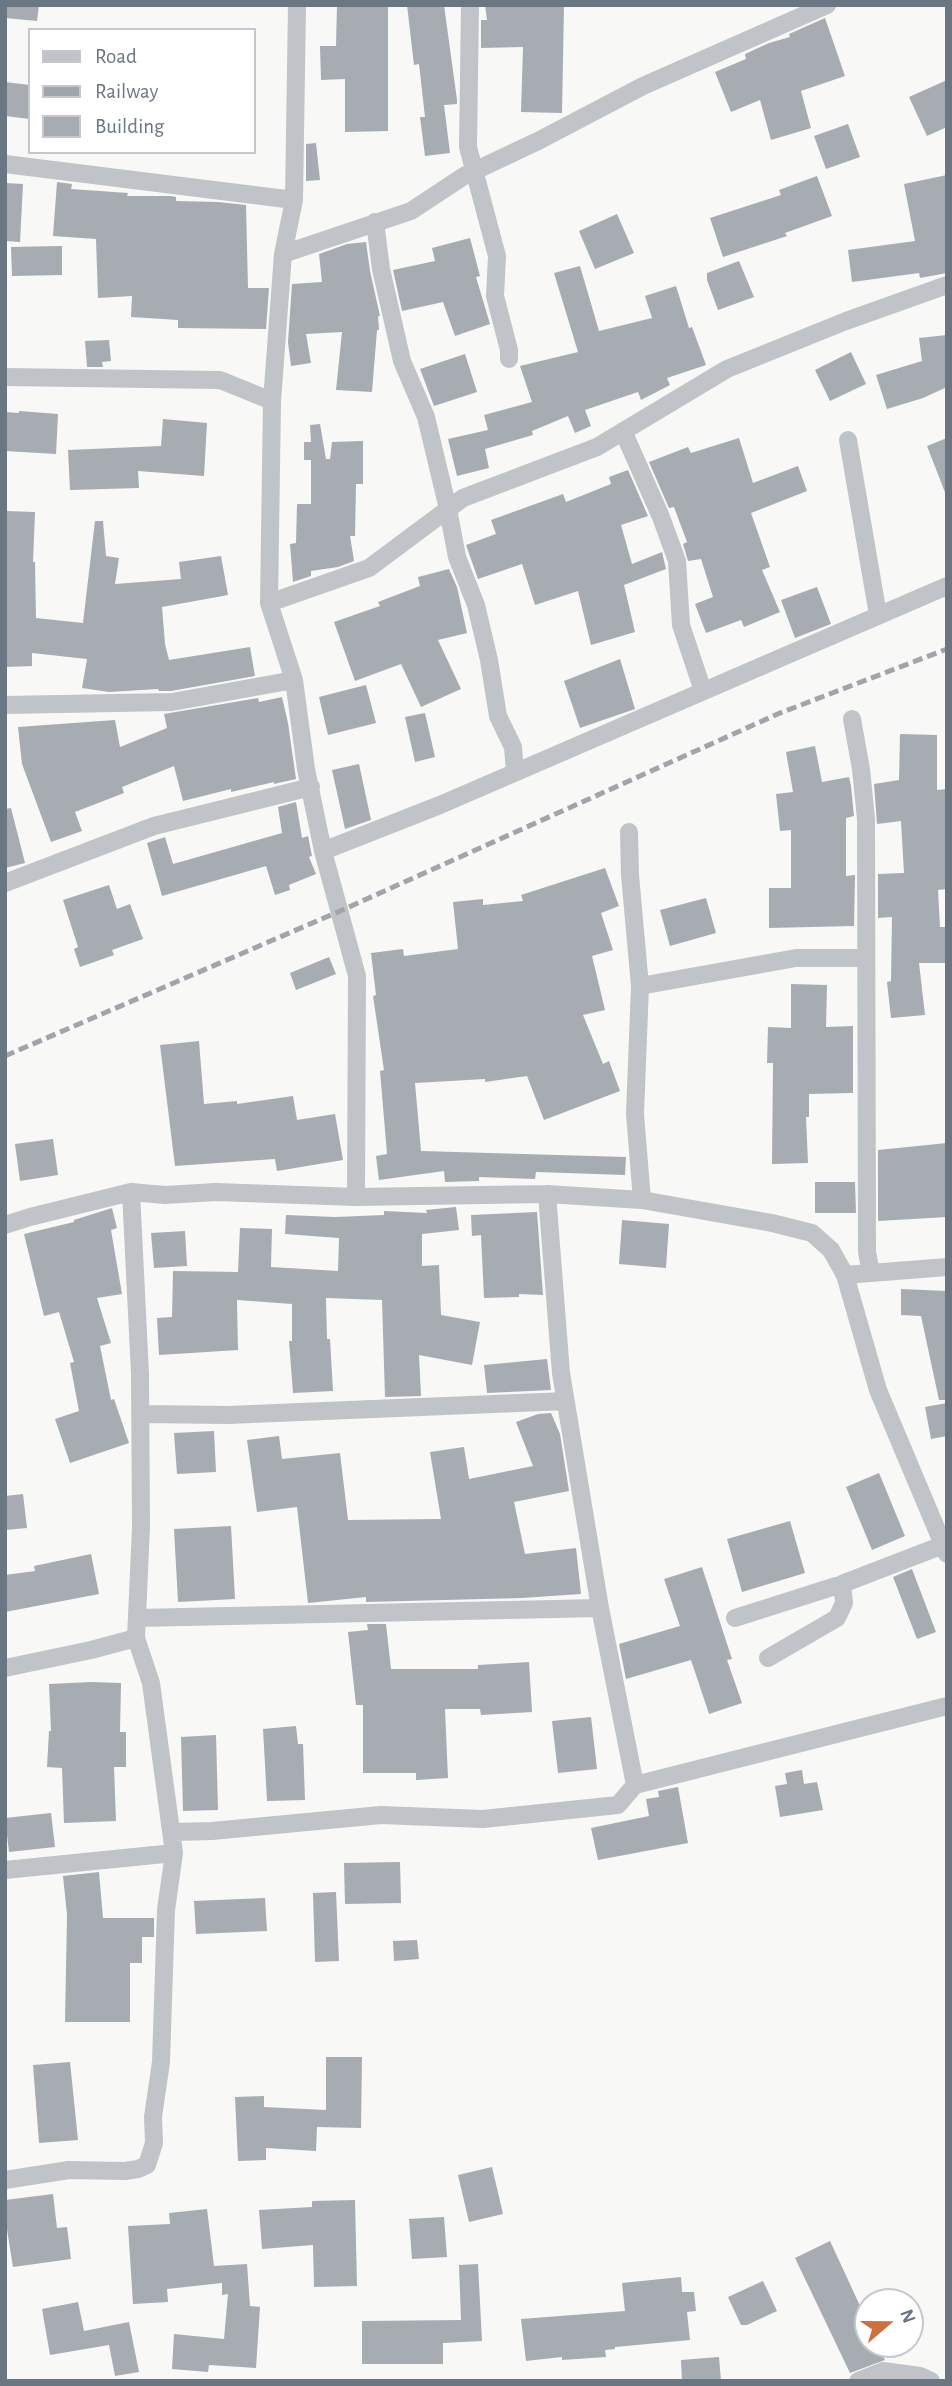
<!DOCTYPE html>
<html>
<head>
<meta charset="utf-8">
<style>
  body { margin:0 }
  #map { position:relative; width:952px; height:2386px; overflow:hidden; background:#f8f8f6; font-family:"Alegreya Sans",sans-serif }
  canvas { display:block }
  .frame { position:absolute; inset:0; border:7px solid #6b7683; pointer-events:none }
  .legend { position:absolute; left:28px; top:28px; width:228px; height:126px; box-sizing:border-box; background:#fff; border:2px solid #c4c8cd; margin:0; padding:9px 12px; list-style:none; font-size:21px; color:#6b7683 }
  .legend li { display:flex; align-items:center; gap:14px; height:35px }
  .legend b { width:35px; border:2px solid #c4c8cd }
  .north { position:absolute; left:854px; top:2288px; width:70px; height:70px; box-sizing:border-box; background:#fff; border:2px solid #c4c8cd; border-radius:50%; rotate:70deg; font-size:19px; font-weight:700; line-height:28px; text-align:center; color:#6b7683 }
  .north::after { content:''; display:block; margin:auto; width:24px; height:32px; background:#cf6e3f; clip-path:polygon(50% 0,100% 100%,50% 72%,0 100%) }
</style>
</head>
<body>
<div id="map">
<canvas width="952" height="2386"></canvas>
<div class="frame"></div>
<ul class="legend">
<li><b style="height:9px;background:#c0c3c7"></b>Road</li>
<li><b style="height:9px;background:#a0a5ab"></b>Railway</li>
<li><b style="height:19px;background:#a6acb2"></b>Building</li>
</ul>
<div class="north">N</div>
</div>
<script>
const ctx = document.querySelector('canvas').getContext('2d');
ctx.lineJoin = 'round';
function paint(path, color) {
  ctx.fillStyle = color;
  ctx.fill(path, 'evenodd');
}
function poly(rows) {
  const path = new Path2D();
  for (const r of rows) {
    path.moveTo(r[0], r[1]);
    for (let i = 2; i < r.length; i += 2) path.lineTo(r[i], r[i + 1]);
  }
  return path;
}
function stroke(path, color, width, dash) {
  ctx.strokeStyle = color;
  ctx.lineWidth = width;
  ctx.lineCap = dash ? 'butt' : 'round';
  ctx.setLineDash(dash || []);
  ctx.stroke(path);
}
const building = poly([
  [5,5,39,5,37,21,5,18],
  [337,5,388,5,388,131,345,132,345,79,321,80,320,46,336,46],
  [407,5,444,5,457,100,457,104,444,105,450,153,425,156,420,117,425,117,419,64,414,65],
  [485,5,564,5,562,113,521,112,523,47,481,48,481,20,487,20],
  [825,18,845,76,801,91,811,128,771,140,760,100,731,112,715,72,746,59,745,54,769,43,790,37,789,34],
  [947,80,947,127,927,136,909,97],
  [5,82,30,85,30,119,5,116],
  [848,124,860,157,826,169,814,136],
  [316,143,320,180,306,181,306,144],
  [947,175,947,273,920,278,919,273,852,282,848,250,915,241,904,184],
  [817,176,832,216,785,233,787,236,723,257,710,218,781,195,779,190],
  [57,182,72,184,71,189,128,193,127,196,171,196,176,197,176,201,218,202,246,205,248,288,269,288,266,329,178,328,178,320,131,317,132,296,98,298,96,239,53,236],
  [5,183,23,184,20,242,5,241],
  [617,214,634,253,595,269,579,231],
  [470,238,480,276,476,277,490,324,455,336,443,302,402,311,393,270,435,261,432,248],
  [366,242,370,271,380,316,378,316,379,330,377,330,372,392,336,390,342,332,306,334,311,363,291,366,288,342,292,284,322,282,319,254,347,244],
  [62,246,62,275,12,276,11,247],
  [739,261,754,297,718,310,707,280,707,273],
  [580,266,599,331,652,318,645,296,676,286,689,328,692,327,706,365,667,378,670,385,641,400,638,392,585,410,591,426,575,433,568,416,532,431,533,435,485,449,489,468,457,476,448,439,488,430,484,415,532,402,520,366,578,352,554,273],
  [947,335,947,387,923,398,887,409,876,375,922,361,919,338],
  [109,340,111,361,102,362,103,367,87,367,85,341],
  [851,352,866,384,830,401,815,370],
  [465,354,477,392,434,406,420,369],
  [19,411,58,414,56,454,5,451,5,412,19,413],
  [163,419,207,423,204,476,138,471,139,488,70,490,68,450,161,446],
  [320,424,326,459,330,459,332,442,363,441,363,484,356,484,355,536,350,536,354,561,338,567,311,571,311,576,293,582,290,544,296,543,297,504,311,504,311,460,304,460,304,442,311,442,310,425],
  [739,438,753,483,798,466,807,491,751,513,770,567,762,570,780,612,744,627,741,620,706,633,695,604,713,597,701,559,688,561,683,544,687,542,674,507,669,508,649,462,688,447,691,453],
  [947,438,947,495,946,495,927,446],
  [628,470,648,516,621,525,632,564,662,552,666,569,624,585,635,632,591,645,578,591,535,605,522,564,478,579,466,545,496,534,491,520,563,494,566,502,611,484,609,477],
  [5,511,35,512,33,562,35,562,36,618,83,623,95,521,103,521,106,556,119,558,115,584,181,579,179,562,221,556,228,595,162,607,165,644,169,660,250,647,255,676,171,691,159,691,158,689,109,692,82,688,87,659,32,653,32,666,5,667],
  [449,569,457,587,467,633,438,640,461,689,421,707,401,664,355,681,334,622,380,606,378,602,420,586,418,577],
  [817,587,831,624,795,638,781,600],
  [620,659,635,709,580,728,564,681],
  [366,685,376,723,328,735,319,697],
  [282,697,288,723,296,779,274,784,274,782,231,792,231,789,183,801,174,766,122,787,124,793,75,812,82,831,51,842,22,764,18,727,115,720,120,747,167,728,164,714,258,698,259,702],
  [425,713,435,757,415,762,405,717],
  [900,734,937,735,937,790,947,789,947,889,938,890,940,927,947,927,947,963,919,963,925,1015,891,1018,887,982,891,981,892,917,878,918,878,874,904,873,901,821,877,824,874,784,899,780],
  [815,746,822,782,849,777,851,786,854,816,846,818,846,876,855,875,854,926,769,928,769,888,791,888,791,830,780,831,776,794,793,792,786,752],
  [359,764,371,820,345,829,332,770],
  [296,802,302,838,308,836,312,856,309,857,316,874,289,885,290,890,275,895,266,866,162,896,147,843,165,837,173,864,282,833,278,807],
  [11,808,25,863,5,868,5,809],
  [605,868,619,906,601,913,613,950,592,956,605,1010,583,1015,603,1064,609,1061,620,1091,544,1120,527,1076,485,1082,485,1079,415,1083,421,1151,626,1157,625,1175,536,1172,535,1179,479,1177,479,1181,445,1182,444,1171,379,1180,376,1156,387,1154,380,1071,384,1070,373,996,376,995,371,953,403,949,404,956,458,949,453,902,483,899,483,905,523,901,521,895],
  [109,885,117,909,130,904,143,939,112,950,114,955,80,967,74,949,78,947,63,900],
  [706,898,716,933,670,946,660,910],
  [329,957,336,974,296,990,290,973],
  [791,984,827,985,826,1027,853,1026,853,1093,809,1094,809,1117,806,1117,808,1163,772,1164,773,1063,767,1063,768,1027,791,1028],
  [199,1041,204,1104,237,1101,237,1104,293,1096,297,1120,335,1114,343,1160,277,1171,275,1159,175,1166,160,1045],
  [53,1139,58,1175,20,1181,15,1144],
  [947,1143,947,1217,878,1221,878,1150],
  [815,1182,855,1182,856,1213,815,1213],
  [456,1207,459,1230,422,1234,422,1266,439,1265,441,1315,480,1322,472,1365,419,1355,421,1396,385,1397,382,1300,326,1298,327,1339,330,1339,333,1391,293,1393,289,1341,292,1341,292,1304,237,1300,238,1350,159,1355,157,1318,172,1317,173,1271,238,1272,240,1228,272,1229,271,1267,338,1271,339,1238,285,1234,286,1215,335,1217,384,1215,384,1211,427,1213,426,1210],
  [112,1208,117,1228,111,1230,122,1294,97,1298,111,1343,100,1346,111,1400,114,1399,129,1443,70,1463,55,1419,79,1411,70,1363,74,1362,59,1312,44,1316,24,1234,74,1222,74,1220],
  [537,1212,543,1295,519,1294,519,1297,484,1298,481,1235,472,1236,471,1215],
  [622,1220,669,1224,666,1268,619,1264],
  [185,1231,187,1266,154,1268,151,1233],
  [901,1289,947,1291,947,1400,939,1400,921,1316,901,1315],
  [547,1359,551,1390,487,1393,484,1365],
  [947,1403,947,1436,931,1439,925,1407],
  [551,1413,560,1434,569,1491,514,1502,525,1554,576,1548,581,1594,522,1598,366,1602,366,1597,308,1603,297,1507,257,1512,247,1440,279,1436,282,1459,340,1453,348,1520,441,1519,430,1452,464,1447,469,1479,533,1466,516,1422,538,1414],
  [214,1431,216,1472,177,1474,174,1433],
  [879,1473,905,1536,872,1550,846,1487],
  [23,1494,27,1528,5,1530,5,1496],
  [790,1521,805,1573,742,1592,727,1539],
  [231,1526,235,1599,178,1602,174,1529],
  [91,1554,99,1594,5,1612,5,1575,35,1571,34,1566],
  [702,1567,732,1659,727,1660,742,1703,709,1714,691,1660,626,1679,619,1644,680,1626,664,1579],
  [912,1569,936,1632,917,1639,893,1577],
  [367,1624,386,1624,391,1669,478,1669,478,1665,529,1662,532,1712,481,1715,480,1709,445,1709,448,1778,416,1780,416,1773,363,1773,363,1705,356,1705,348,1632,368,1630],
  [91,1682,121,1683,120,1732,126,1732,126,1767,114,1767,116,1821,64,1823,62,1768,47,1767,49,1731,51,1731,49,1684],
  [591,1717,597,1769,558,1773,552,1721],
  [296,1726,298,1744,303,1744,305,1800,267,1801,263,1729],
  [216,1735,218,1810,183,1811,181,1737],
  [802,1770,804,1784,817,1782,823,1810,780,1817,775,1786,787,1784,785,1773],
  [678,1787,688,1843,598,1860,591,1828,649,1816,646,1799,659,1797,658,1791],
  [51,1813,55,1847,9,1852,5,1818],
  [400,1862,401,1903,345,1904,344,1863],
  [99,1872,103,1918,154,1918,154,1937,142,1937,142,1963,130,1963,130,2022,65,2022,67,1915,63,1876],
  [336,1892,339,1961,315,1962,313,1893],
  [265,1898,267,1931,196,1934,194,1901],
  [417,1940,419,1959,394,1961,393,1941],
  [326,2057,362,2057,361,2128,317,2127,316,2151,266,2148,266,2160,238,2161,235,2097,264,2096,264,2107,326,2110],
  [70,2062,78,2140,39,2143,33,2065],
  [492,2167,503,2214,469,2222,458,2175],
  [53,2194,57,2228,67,2227,71,2259,13,2267,5,2217,5,2200],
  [355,2200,357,2286,314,2287,313,2245,262,2249,259,2210,312,2207,312,2201],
  [207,2209,214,2266,247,2264,250,2306,260,2307,256,2368,209,2365,208,2372,172,2369,174,2334,224,2339,228,2294,222,2295,222,2283,167,2289,168,2302,133,2304,128,2226,170,2224,169,2213],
  [444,2217,447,2257,412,2259,409,2219],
  [830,2241,868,2323,868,2344,877,2344,885,2360,850,2373,795,2258],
  [478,2264,482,2341,443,2343,443,2364,362,2364,362,2321,461,2320,459,2265],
  [681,2277,682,2292,694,2292,696,2311,687,2312,690,2340,615,2347,615,2349,605,2350,606,2357,562,2360,562,2357,526,2361,521,2319,625,2311,622,2283],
  [763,2281,777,2311,747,2325,741,2325,728,2297],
  [78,2302,84,2331,129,2322,139,2372,115,2376,109,2345,50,2355,42,2309],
  [719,2357,721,2381,682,2381,681,2360]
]);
const minor = poly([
  [297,5,294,200,283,254,272,401,269,603,294,680,306,769,323,851,357,976,356,1197],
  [470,5,468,147,497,256,495,296,509,350,509,359],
  [5,164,294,200],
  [375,222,381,269,402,361,426,417,448,509,457,557,476,605,489,660,498,716,513,747,515,772],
  [283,254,411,211,464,176,538,141,643,86,827,5],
  [5,377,220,380,272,401],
  [623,431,661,517,677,561,681,625,703,691],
  [848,440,878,615],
  [269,603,369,568,463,498,597,447,727,369,846,321,947,285],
  [5,705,172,702,294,680],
  [852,719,861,769,866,819,867,1252,871,1273],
  [629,832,630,875,640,986,635,1114,642,1200],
  [323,851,440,805,947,586],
  [5,883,154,826,311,787],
  [640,986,796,958,865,958],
  [547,1194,561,1373,600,1608,635,1785],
  [5,1225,30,1217,131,1192,165,1195,216,1192,356,1197,547,1194,642,1200,772,1223,812,1233,831,1250,845,1275,878,1390,947,1554],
  [845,1275,947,1267],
  [140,1414,228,1415,566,1401],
  [137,1618,600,1608],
  [735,1618,842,1584,943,1545],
  [768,1658,837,1618,844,1603,842,1584],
  [5,1668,91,1650,136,1638],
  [172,1832,212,1831,381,1815,483,1819,618,1805,635,1785,947,1706],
  [5,1870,174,1853],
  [5,2180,69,2170,125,2171,138,2169,147,2165,154,2143,153,2117,161,2062,166,1910,174,1853,151,1683,136,1638,141,1527,140,1374,131,1192],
  [858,2381,883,2371,920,2376,931,2381]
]);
const rail = poly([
  [5,1056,340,911,780,713,947,649]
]);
paint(building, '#a6acb2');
stroke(minor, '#c0c3c7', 18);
stroke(rail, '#a0a5ab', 5, [10, 5]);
</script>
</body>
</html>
